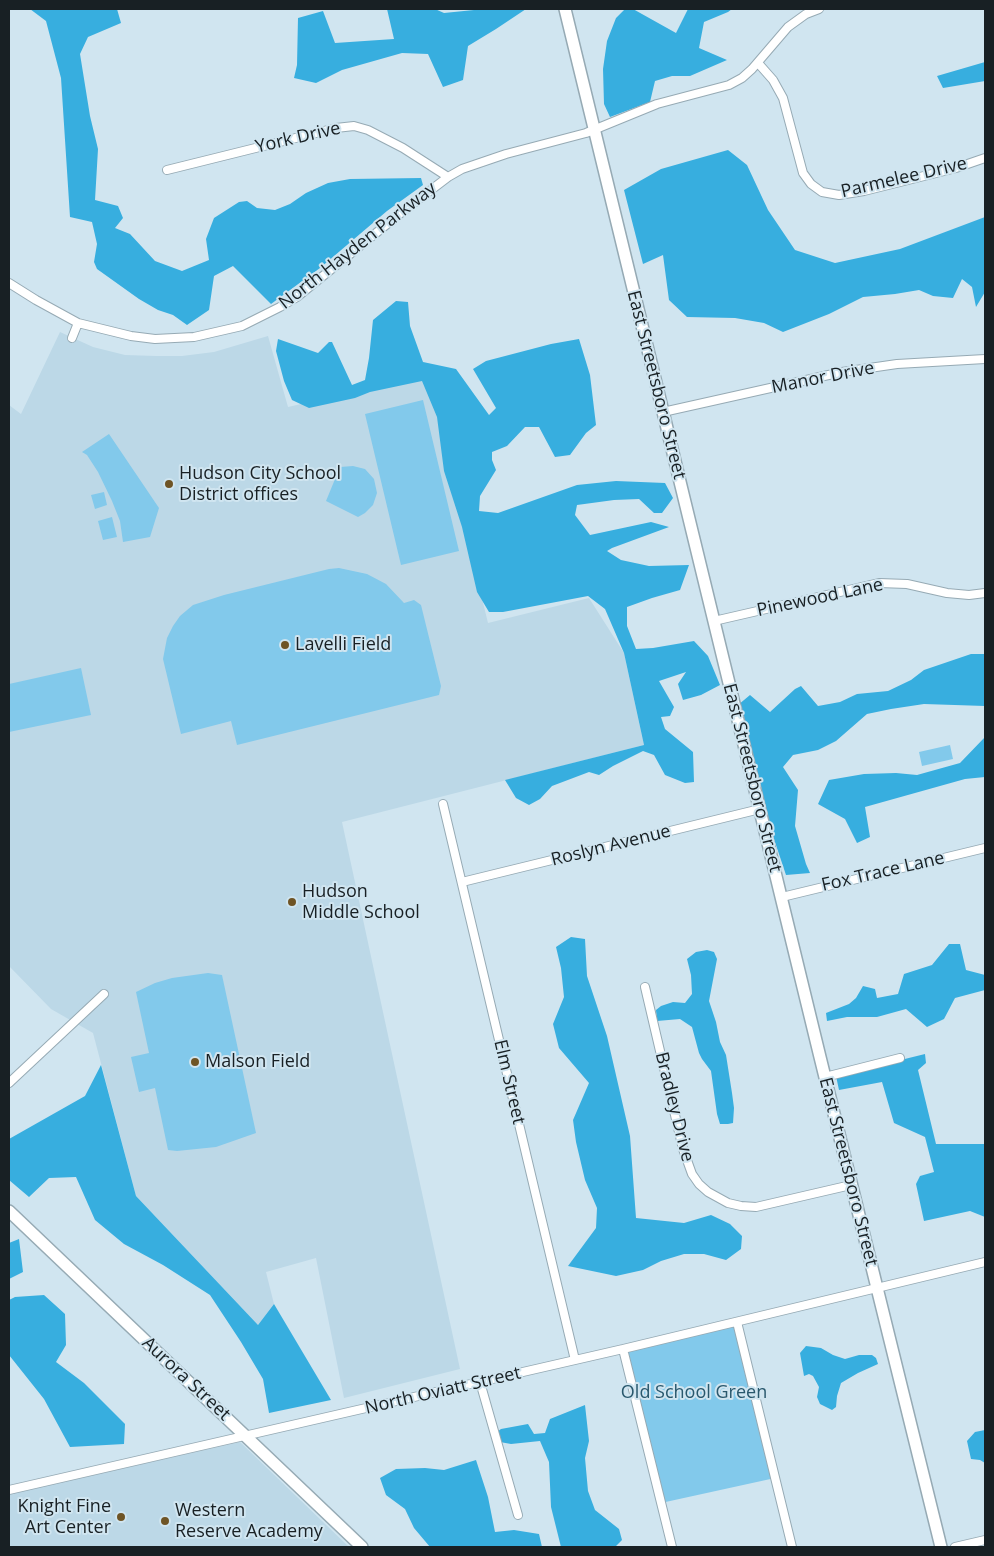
<!DOCTYPE html>
<html>
<head>
<meta charset="utf-8">
<style>
  body { margin:0 }
  #map { position:relative; width:994px; height:1556px; overflow:hidden; background:#d0e5f0; font-family:"Open Sans",sans-serif }
  canvas { display:block }
  .frame { position:absolute; inset:0; border:10px solid #182024; pointer-events:none }
</style>
</head>
<body>
<div id="map">
<canvas width="994" height="1556"></canvas>
<div class="frame"></div>
</div>
<script>
const ctx = document.querySelector('canvas').getContext('2d');
ctx.lineJoin = 'round';
function paint(path, color) {
  ctx.fillStyle = color;
  ctx.fill(path, 'evenodd');
}
function poly(rows) {
  const path = new Path2D();
  for (const r of rows) {
    path.moveTo(r[0], r[1]);
    for (let i = 2; i < r.length; i += 2) path.lineTo(r[i], r[i + 1]);
  }
  return path;
}
function stroke(path, color, width, dash) {
  ctx.strokeStyle = color;
  ctx.lineWidth = width;
  ctx.lineCap = dash ? 'butt' : 'round';
  ctx.setLineDash(dash || []);
  ctx.stroke(path);
}
function write(font, color, halo, rows, align = 'center') {
  ctx.font = font + ' "Open Sans",sans-serif';
  ctx.lineWidth = 4;
  ctx.setLineDash([]);
  ctx.textBaseline = 'middle';
  ctx.strokeStyle = halo;
  ctx.fillStyle = color;
  for (const [text, x, y, turn = 0] of rows) {
    ctx.save();
    ctx.translate(x, y);
    ctx.rotate((+turn || 0) * Math.PI / 180);
    ctx.textAlign = isNaN(turn) ? turn : align;
    if (halo) ctx.strokeText(text, 0, 0);
    ctx.fillText(text, 0, 0);
    ctx.restore();
  }
}
const built = poly([
  [60,332,93,347,125,355,156,356,182,356,214,352,268,336,288,407,427,375,488,623,589,598,624,653,644,745,342,822,460,1369,344,1398,316,1258,266,1272,274,1304,258,1325,136,1196,93,1033,51,1009,9,966,9,405,21,414],
  [240,1442,349,1547,9,1547,9,1494]
]);
const green = poly([
  [423,400,459,551,401,565,365,414],
  [109,434,159,508,150,537,123,542,120,521,112,501,98,472,87,455,82,452],
  [353,466,365,469,374,479,377,493,373,505,365,513,358,517,326,501,340,467],
  [104,492,107,505,95,509,91,495],
  [112,517,117,537,103,540,98,521],
  [339,568,367,574,386,584,404,603,414,600,421,605,441,686,439,695,237,745,231,721,181,734,163,659,167,638,173,626,180,616,193,605,224,595,329,569],
  [81,668,91,715,9,732,9,684],
  [950,745,953,759,922,766,919,752],
  [208,973,222,975,256,1133,216,1147,177,1151,168,1150,155,1088,139,1092,131,1057,149,1053,136,992,155,983,172,978],
  [737,1322,775,1478,661,1503,623,1349]
]);
const forest = poly([
  [30,9,62,9,64,10,69,9,117,9,121,23,88,37,80,54,90,116,98,149,95,200,118,206,123,218,115,228,130,234,155,261,182,271,209,260,206,239,214,218,239,202,247,201,257,208,275,210,290,204,306,193,328,183,350,179,421,178,423,185,387,211,320,268,271,304,233,266,214,276,209,310,187,325,173,315,158,310,139,299,97,269,94,262,97,244,92,222,70,217,61,78,46,21],
  [387,9,435,9,444,13,484,9,526,9,496,29,468,46,463,80,443,87,428,54,402,53,342,70,316,83,294,78,297,65,298,18,323,11,335,43,394,39],
  [625,9,633,9,676,33,688,9,732,9,728,12,704,22,699,48,727,60,690,76,672,76,655,81,650,102,610,117,604,104,603,69,607,41,616,18],
  [985,62,985,81,943,88,937,76],
  [728,150,747,165,768,210,795,250,835,263,900,249,985,217,985,260,984,262,985,268,985,292,976,307,972,287,962,279,953,298,933,296,919,290,895,294,863,297,829,314,783,332,764,323,735,318,687,317,669,300,663,255,643,264,624,190,661,169],
  [396,301,408,302,410,326,423,362,456,369,489,415,496,408,473,369,486,361,551,344,579,339,590,375,596,425,586,433,570,455,555,457,539,427,525,427,507,446,492,452,492,460,496,470,480,496,479,511,498,513,577,485,616,481,665,483,673,498,662,513,654,513,639,499,614,500,577,505,575,515,590,535,651,522,669,527,612,548,607,551,621,560,649,566,689,565,680,590,652,598,627,607,627,626,636,649,653,648,694,641,708,656,720,685,701,695,683,700,678,684,686,672,659,681,674,707,670,716,661,717,665,729,693,752,694,782,685,783,665,775,654,755,643,751,613,766,599,775,589,772,552,786,540,799,529,805,516,798,505,780,644,745,624,653,605,609,588,596,503,612,489,612,477,592,462,527,444,471,437,417,422,381,370,392,355,398,309,408,292,400,284,381,276,351,278,339,318,353,329,342,332,342,352,385,365,380,369,358,373,320],
  [971,654,985,654,985,706,924,704,891,709,867,714,836,741,818,750,793,755,783,767,798,790,795,826,806,864,810,873,786,875,771,830,759,778,738,705,750,695,770,712,795,689,801,686,818,706,840,702,857,694,888,691,911,680,924,670],
  [985,737,985,777,965,779,865,807,870,837,857,843,845,819,818,804,829,780,864,774,896,773,917,775,960,763],
  [571,937,585,939,587,976,607,1036,630,1136,636,1218,684,1223,711,1215,730,1224,742,1236,741,1249,726,1260,704,1254,684,1254,661,1261,643,1270,616,1276,568,1266,596,1228,597,1208,585,1180,576,1142,573,1120,589,1083,559,1048,553,1024,564,997,561,968,556,947],
  [949,944,960,944,966,970,985,975,985,990,955,998,944,1019,927,1027,906,1009,877,1017,847,1017,827,1021,826,1013,849,1004,856,998,863,986,875,989,877,998,898,994,904,974,932,965],
  [707,950,714,952,717,959,709,1001,716,1022,720,1042,726,1055,732,1093,734,1108,733,1123,728,1124,720,1124,717,1114,711,1071,702,1059,699,1053,692,1027,680,1019,657,1021,656,1010,661,1006,673,1002,685,1003,692,994,691,975,687,959,696,952],
  [925,1054,926,1063,918,1070,936,1144,985,1144,985,1217,970,1211,924,1221,916,1184,920,1176,934,1172,925,1137,894,1123,882,1082,839,1090,836,1076],
  [101,1065,136,1196,258,1325,274,1304,331,1400,269,1413,263,1379,241,1342,210,1295,163,1265,124,1244,95,1220,76,1177,49,1178,29,1197,9,1180,9,1139,85,1096],
  [19,1239,23,1272,9,1279,9,1243],
  [44,1295,65,1314,66,1345,56,1362,84,1383,125,1424,124,1444,70,1447,44,1399,9,1355,9,1300,15,1297],
  [806,1346,821,1348,833,1355,845,1359,859,1355,872,1355,876,1358,878,1364,858,1373,841,1383,837,1396,836,1407,832,1410,820,1404,817,1397,819,1387,813,1376,809,1374,804,1376,800,1353],
  [585,1405,589,1441,585,1458,588,1491,595,1510,619,1529,622,1540,615,1547,561,1547,551,1507,549,1462,540,1441,511,1444,500,1442,497,1432,501,1429,528,1424,534,1434,545,1433,550,1419],
  [985,1430,985,1463,980,1460,971,1459,967,1441,975,1432],
  [476,1460,488,1497,495,1532,514,1530,539,1534,542,1547,430,1547,414,1528,405,1509,386,1495,380,1478,396,1469,425,1468,444,1470]
]);
const street = poly([
  [758,63,773,80,783,98,803,173,811,184,822,192,839,195,864,191,956,168,985,158],
  [167,170,336,128,354,126,368,130,403,148,448,177],
  [9,283,36,300,78,323,131,336,155,339,194,337,242,326,280,307,297,297,402,212,448,177,462,169,506,154,586,133,657,104,729,85,742,78,752,69,788,27,806,14,819,9],
  [72,338,78,323],
  [663,412,842,372,897,364,985,359],
  [714,621,879,583,907,584,947,593,969,595,985,593],
  [443,804,575,1360],
  [462,882,760,809],
  [782,897,985,848],
  [645,987,683,1149,692,1174,699,1184,708,1192,728,1203,741,1206,756,1207,851,1185],
  [825,1077,900,1058],
  [9,1083,104,994],
  [737,1322,792,1547],
  [623,1349,672,1547],
  [480,1382,518,1515],
  [9,1490,623,1349,985,1262],
  [955,1547,985,1540]
]);
const secondary = poly([
  [565,9,820,1057,941,1547],
  [9,1211,362,1547]
]);
const markers = [
  [169,484,5,"#6e5425"],
  [285,645,5,"#6e5425"],
  [292,902,5,"#6e5425"],
  [195,1062,5,"#6e5425"],
  [121,1517,5,"#6e5425"],
  [165,1521,5,"#6e5425"]
];
const streetNames = [
  ["York Drive",298,138,-13],
  ["Parmelee Drive",904,178,-13],
  ["North Hayden Parkway",358,246,-38],
  ["Manor Drive",823,378,-11],
  ["East Streetsboro Street",656,385,76],
  ["Pinewood Lane",820,598,-12],
  ["East Streetsboro Street",752,778,76],
  ["Roslyn Avenue",611,846,-14],
  ["Fox Trace Lane",883,872,-13],
  ["Elm Street",509,1082,77],
  ["Bradley Drive",674,1107,76],
  ["East Streetsboro Street",848,1172,76],
  ["Aurora Street",186,1379,43],
  ["North Oviatt Street",443,1391,-13]
];
const poiNames = [
  ["Hudson City School",179,474],
  ["District offices",179,495],
  ["Lavelli Field",295,645],
  ["Hudson",302,892],
  ["Middle School",302,913],
  ["Malson Field",205,1062],
  ["Knight Fine",111,1507,"right"],
  ["Art Center",111,1528,"right"],
  ["Western",175,1511],
  ["Reserve Academy",175,1532]
];
const parkNames = [
  ["Old School Green",694,1393]
];
paint(built, '#bcd8e7');
paint(green, '#82c9eb');
paint(forest, '#37aedf');
stroke(street, '#96aab4', 10);
stroke(secondary, '#96aab4', 14);
stroke(street, '#fff', 8);
stroke(secondary, '#fff', 11);
for (const [x, y, r, color] of markers) {
  const dot = new Path2D();
  dot.arc(x, y, r, 0, 2 * Math.PI);
  ctx.fillStyle = color;
  ctx.fill(dot);
  stroke(dot, '#d0e5f0', 2);
}
write('18px', '#182024', '#d0e5f0', streetNames);
write('18px', '#182024', '#d0e5f0', poiNames, 'left');
write('18px', '#29586d', '#d0e5f0', parkNames);
</script>
</body>
</html>
